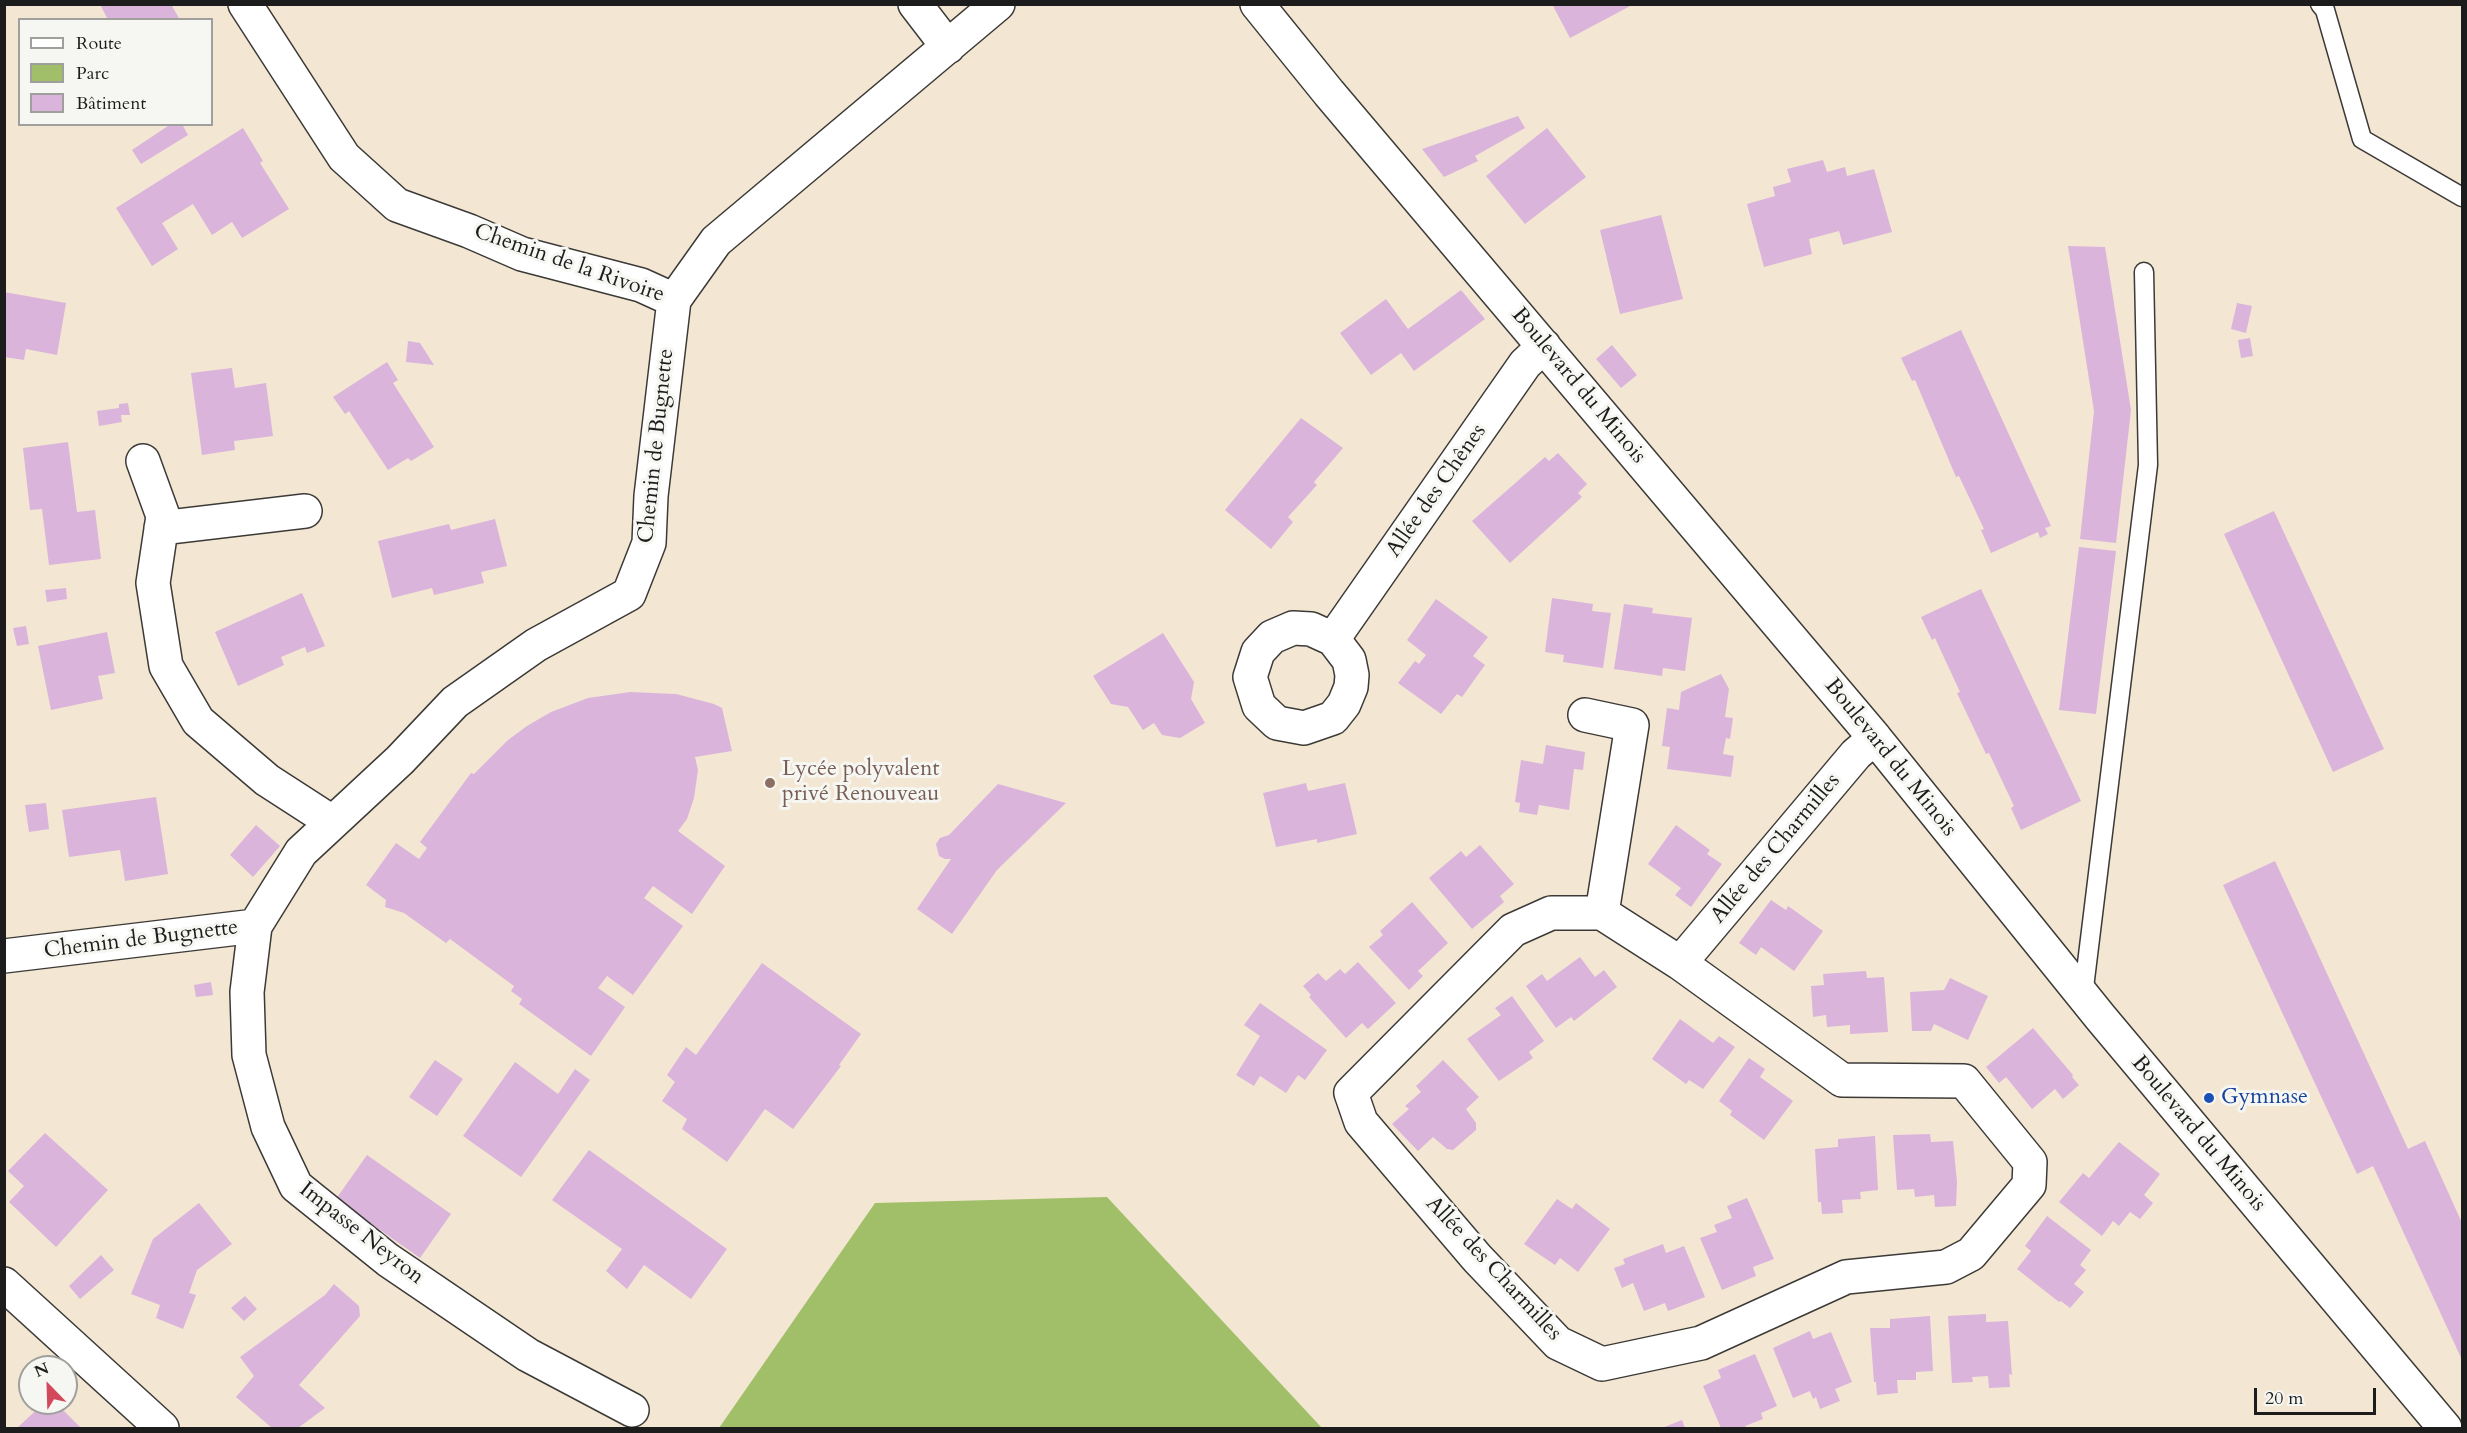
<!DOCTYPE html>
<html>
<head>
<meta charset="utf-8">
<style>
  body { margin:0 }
  #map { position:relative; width:2467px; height:1433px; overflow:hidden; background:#f3e7d3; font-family:Cardo,serif }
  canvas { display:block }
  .frame { position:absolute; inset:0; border:6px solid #1c1c1c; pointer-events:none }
  .legend { position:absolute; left:18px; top:18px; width:195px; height:108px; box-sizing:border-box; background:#f6f6f2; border:2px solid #9f9f9c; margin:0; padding:8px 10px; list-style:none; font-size:18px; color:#1c1c1c }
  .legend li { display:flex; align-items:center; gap:12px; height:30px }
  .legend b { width:30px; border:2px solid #9f9f9c }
  .north { position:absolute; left:18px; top:1355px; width:60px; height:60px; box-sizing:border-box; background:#f6f6f2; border:2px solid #9f9f9c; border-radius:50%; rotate:337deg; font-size:16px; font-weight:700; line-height:24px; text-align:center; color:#1c1c1c }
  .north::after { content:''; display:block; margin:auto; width:21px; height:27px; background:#d1495b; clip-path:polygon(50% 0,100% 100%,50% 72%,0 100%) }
  .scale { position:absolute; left:2254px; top:1388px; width:122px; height:27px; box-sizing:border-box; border:3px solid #1c1c1c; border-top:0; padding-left:8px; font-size:18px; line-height:21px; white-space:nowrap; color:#1c1c1c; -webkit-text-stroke:4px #f6f6f2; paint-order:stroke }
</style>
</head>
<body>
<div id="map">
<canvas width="2467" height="1433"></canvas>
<div class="frame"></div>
<ul class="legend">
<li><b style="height:8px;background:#fff"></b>Route</li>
<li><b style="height:16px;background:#a1bf68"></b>Parc</li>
<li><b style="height:16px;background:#dab4db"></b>Bâtiment</li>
</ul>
<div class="north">N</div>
<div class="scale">20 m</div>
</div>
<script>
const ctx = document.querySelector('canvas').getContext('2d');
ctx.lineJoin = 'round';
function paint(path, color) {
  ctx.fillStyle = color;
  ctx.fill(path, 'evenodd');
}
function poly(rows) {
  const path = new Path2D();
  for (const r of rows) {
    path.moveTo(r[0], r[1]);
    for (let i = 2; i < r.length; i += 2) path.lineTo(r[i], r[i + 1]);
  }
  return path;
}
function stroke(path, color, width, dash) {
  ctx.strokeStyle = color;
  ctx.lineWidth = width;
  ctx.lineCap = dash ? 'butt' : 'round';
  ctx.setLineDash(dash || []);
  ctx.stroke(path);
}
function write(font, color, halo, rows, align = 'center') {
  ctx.font = font + ' Cardo,serif';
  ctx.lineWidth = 6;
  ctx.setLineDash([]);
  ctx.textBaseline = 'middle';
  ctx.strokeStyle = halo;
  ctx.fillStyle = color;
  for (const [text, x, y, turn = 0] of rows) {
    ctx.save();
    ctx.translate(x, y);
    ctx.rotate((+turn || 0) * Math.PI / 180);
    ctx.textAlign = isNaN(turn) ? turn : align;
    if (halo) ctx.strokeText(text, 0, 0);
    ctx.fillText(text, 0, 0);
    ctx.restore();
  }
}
const green = poly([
  [1107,1197,1322,1428,719,1428,875,1203]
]);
const building = poly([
  [100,4,171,4,180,20,108,20],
  [1552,4,1634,4,1570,38],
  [1518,116,1525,128,1475,156,1478,161,1444,177,1422,149],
  [171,124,182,124,188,135,141,164,132,150],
  [243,128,263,161,260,163,289,209,242,238,232,222,212,235,193,204,162,223,178,249,152,266,116,208],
  [1547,128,1586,177,1525,224,1486,176],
  [1823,160,1827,172,1845,167,1847,176,1874,169,1892,232,1843,245,1839,231,1809,239,1812,254,1764,267,1747,204,1775,196,1773,187,1791,182,1787,169],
  [1661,215,1683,299,1620,314,1600,230],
  [2068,246,2105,247,2131,410,2116,543,2080,539,2094,411],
  [1461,290,1485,319,1414,371,1401,353,1371,375,1340,333,1386,299,1408,329],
  [4,292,66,303,57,355,26,349,24,360,4,357],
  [2237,303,2252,306,2246,333,2231,329],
  [1961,330,2051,526,2045,528,2048,534,2040,538,2038,532,1991,553,1981,530,1984,529,1959,476,1956,477,1915,380,1912,381,1901,358],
  [2250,338,2253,356,2241,358,2238,340],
  [408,341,420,343,434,365,406,362],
  [1612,345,1637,375,1621,388,1596,359],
  [387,362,398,380,393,383,434,447,411,461,408,458,388,470,349,411,345,414,333,397],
  [232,368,235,388,266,383,273,436,234,441,235,450,202,455,191,373],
  [128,403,130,415,121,415,122,422,99,426,97,411,119,408,119,404],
  [1301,418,1343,448,1314,482,1317,485,1288,517,1293,522,1271,549,1225,510],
  [68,442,77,512,95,510,101,559,49,565,42,509,30,510,23,448],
  [1558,453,1587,484,1578,493,1582,497,1510,563,1472,521,1545,457,1549,461],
  [2274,511,2384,749,2333,772,2224,534],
  [495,519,507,566,481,572,484,583,434,595,432,588,392,598,378,541,449,524,451,530],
  [2079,547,2116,551,2096,714,2059,710],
  [66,588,67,599,47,602,45,590],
  [1981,589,2081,801,2021,830,2011,808,2014,806,1989,753,1986,754,1957,693,1960,692,1935,638,1932,640,1921,617],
  [302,593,325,646,307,653,305,647,281,657,284,665,238,686,215,632],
  [1552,598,1593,604,1592,611,1611,613,1603,668,1563,662,1564,655,1545,652],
  [1436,599,1488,637,1473,656,1485,665,1462,697,1457,694,1441,714,1398,683,1415,661,1419,664,1426,655,1407,640],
  [1624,604,1653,608,1652,613,1692,618,1685,671,1663,668,1662,676,1614,669],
  [26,626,29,644,17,646,13,628],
  [107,632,115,673,98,676,103,699,51,710,38,646],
  [1163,633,1194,682,1191,699,1205,723,1180,738,1162,735,1154,723,1143,730,1128,707,1111,704,1093,676],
  [1721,674,1729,689,1725,717,1733,718,1730,739,1726,738,1723,754,1734,756,1731,777,1667,769,1670,747,1662,746,1667,708,1679,710,1681,692],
  [630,692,676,694,714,704,722,708,732,751,695,757,698,770,694,798,687,819,678,831,725,866,692,914,653,886,644,898,683,926,633,995,607,976,598,988,625,1007,591,1056,519,1004,522,999,511,991,514,986,450,939,446,943,404,913,385,907,386,900,366,885,396,843,419,859,427,848,420,842,471,773,474,774,508,740,527,726,551,712,588,698],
  [1546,745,1585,752,1583,770,1574,769,1569,810,1539,805,1537,815,1519,812,1520,803,1515,802,1521,760,1543,764],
  [1306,783,1308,791,1345,783,1357,834,1317,843,1317,839,1276,847,1263,793],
  [998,784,1066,803,997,870,952,934,917,909,951,859,945,859,939,856,936,844,940,838,949,835],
  [156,797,168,874,125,881,120,850,69,857,62,810],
  [46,803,49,829,29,832,25,805],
  [256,825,280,846,253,877,230,855],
  [1676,825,1710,850,1707,854,1722,864,1691,907,1675,895,1681,888,1648,864],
  [1480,845,1514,884,1500,896,1504,902,1472,929,1429,878,1461,851,1466,857],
  [2275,861,2408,1149,2425,1141,2462,1223,2462,1360,2373,1166,2357,1174,2223,885],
  [1771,900,1786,910,1788,906,1823,931,1794,971,1761,947,1756,955,1739,943],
  [1412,902,1448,943,1418,971,1423,976,1409,990,1369,947,1383,935,1380,931],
  [1580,957,1595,977,1604,970,1617,987,1574,1021,1571,1017,1556,1028,1526,986,1542,974,1547,981],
  [1358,962,1396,1003,1368,1029,1362,1023,1346,1038,1309,997,1311,995,1303,986,1318,973,1326,981,1340,969,1345,974],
  [762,963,861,1034,839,1065,841,1066,793,1129,765,1109,727,1162,682,1129,687,1119,662,1101,675,1082,667,1075,686,1047,696,1055],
  [1866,971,1867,978,1884,977,1888,1032,1850,1034,1850,1025,1827,1027,1826,1015,1813,1017,1811,986,1824,985,1823,974],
  [1950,978,1988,996,1968,1040,1934,1024,1931,1031,1912,1031,1910,992,1944,990],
  [211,982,213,995,196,997,194,985],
  [1512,996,1544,1041,1529,1052,1533,1058,1499,1081,1467,1039,1501,1015,1495,1008],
  [1260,1003,1327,1050,1305,1080,1298,1075,1286,1093,1260,1076,1254,1086,1236,1075,1260,1036,1244,1025],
  [1680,1019,1713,1043,1719,1036,1735,1047,1703,1089,1689,1080,1686,1084,1652,1059],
  [2033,1028,2073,1075,2072,1077,2079,1085,2063,1099,2055,1089,2032,1109,2006,1077,1999,1083,1986,1067],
  [1749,1058,1765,1069,1760,1077,1793,1101,1764,1140,1730,1115,1732,1111,1719,1101],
  [435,1060,463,1079,437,1116,409,1097],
  [1443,1060,1479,1097,1466,1109,1476,1123,1476,1130,1453,1150,1447,1149,1433,1137,1418,1151,1392,1124,1409,1109,1405,1106,1421,1092,1416,1086],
  [515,1062,558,1094,575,1069,590,1080,521,1177,463,1136],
  [45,1133,108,1190,56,1247,9,1202,24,1186,8,1171],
  [1930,1134,1931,1142,1953,1141,1957,1182,1956,1206,1935,1207,1934,1195,1915,1197,1914,1189,1897,1190,1893,1135],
  [1875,1136,1878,1190,1860,1192,1861,1199,1842,1200,1843,1213,1822,1214,1821,1202,1818,1202,1815,1149,1838,1147,1838,1139],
  [2119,1142,2160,1174,2144,1195,2153,1203,2140,1219,2130,1212,2119,1226,2113,1221,2102,1236,2059,1202,2083,1173,2089,1178],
  [589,1150,727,1249,691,1299,644,1265,627,1289,606,1271,622,1249,552,1200],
  [367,1155,451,1214,420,1258,336,1199],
  [1747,1198,1774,1259,1753,1267,1756,1276,1722,1290,1700,1238,1717,1232,1714,1225,1732,1218,1727,1206],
  [1557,1199,1572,1209,1576,1203,1610,1229,1578,1272,1560,1258,1555,1265,1524,1244],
  [199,1203,232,1244,197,1270,189,1293,196,1295,183,1329,156,1318,160,1305,131,1294,153,1239],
  [2047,1216,2091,1250,2080,1265,2086,1270,2074,1284,2084,1292,2070,1308,2061,1301,2059,1302,2017,1269,2031,1251,2025,1246],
  [1663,1244,1666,1253,1684,1246,1705,1297,1668,1311,1665,1303,1644,1311,1633,1283,1622,1288,1614,1268,1625,1264,1623,1259],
  [101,1255,114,1270,80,1299,69,1286],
  [334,1284,359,1306,360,1316,299,1385,325,1408,298,1428,272,1428,236,1397,254,1376,240,1357,325,1295],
  [245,1296,257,1309,244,1321,231,1308],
  [1986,1314,1986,1322,2008,1321,2012,1375,2009,1374,2010,1387,1989,1388,1988,1376,1972,1377,1973,1382,1952,1383,1948,1316],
  [1930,1316,1933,1371,1916,1372,1916,1380,1897,1380,1898,1393,1877,1395,1876,1382,1874,1382,1870,1328,1890,1328,1890,1319],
  [1810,1331,1813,1339,1831,1332,1852,1382,1835,1389,1840,1401,1820,1409,1816,1397,1813,1399,1810,1391,1793,1398,1773,1348],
  [1755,1354,1777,1406,1761,1413,1763,1419,1745,1426,1746,1428,1721,1428,1703,1386,1721,1378,1718,1370],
  [44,1403,56,1403,81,1428,17,1428],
  [1682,1420,1685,1428,1662,1428]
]);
const service = poly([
  [2320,4,2325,10,2362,139,2462,197],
  [2083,996,2148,465,2144,272]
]);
const minor = poly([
  [245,4,344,157,397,205,469,231,522,254,641,285,674,300],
  [915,4,948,47],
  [1257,4,1329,93,1875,738,2101,1018,2445,1428],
  [143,461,163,516,153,583,166,666,198,721,267,780,332,822],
  [161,528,305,511],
  [1333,639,1349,660,1352,675,1351,687,1344,704,1333,718,1304,728,1277,723,1259,706,1250,677,1258,652,1272,637,1293,628,1311,629,1333,639,1525,364,1544,346],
  [1585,715,1632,725,1602,913],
  [255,926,247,992,249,1055,268,1127,296,1186,388,1260,528,1355,632,1410],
  [4,956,255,926,301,852,400,760,455,702,536,645,629,594,649,543,651,496,674,300,716,241,998,4],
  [1680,963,1602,913,1551,913,1513,930,1351,1093,1361,1122,1477,1258,1558,1343,1602,1364,1701,1343,1846,1277,1946,1267,1971,1254,2029,1185,2030,1162,1964,1081,1842,1080,1680,963,1856,754,1875,738],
  [4,1284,162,1428]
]);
const markers = [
  [770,783,6,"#8d6e63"],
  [2209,1098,6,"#1a4fb4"]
];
const streetNames = [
  ["Chemin de la Rivoire",569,264,19],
  ["Boulevard du Minois",1578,386,50],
  ["Chemin de Bugnette",657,446,-84],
  ["Allée des Chênes",1437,491,-55],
  ["Boulevard du Minois",1890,758,51],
  ["Allée des Charmilles",1776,849,-50],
  ["Chemin de Bugnette",141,940,-7],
  ["Boulevard du Minois",2198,1134,50],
  ["Impasse Neyron",361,1234,38],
  ["Allée des Charmilles",1493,1269,47]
];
const educationNames = [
  ["Lycée polyvalent",782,770],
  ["privé Renouveau",782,795]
];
const transitNames = [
  ["Gymnase",2221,1098]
];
paint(green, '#a1bf68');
paint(building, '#dab4db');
stroke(service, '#3c3a37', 21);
stroke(minor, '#3c3a37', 36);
stroke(service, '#fff', 18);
stroke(minor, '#fff', 33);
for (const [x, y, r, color] of markers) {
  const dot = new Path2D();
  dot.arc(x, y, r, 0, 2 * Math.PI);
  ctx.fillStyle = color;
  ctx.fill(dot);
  stroke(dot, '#f6f6f2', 2);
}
write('22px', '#1c1c1c', '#f6f6f2', streetNames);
write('22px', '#785e54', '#f6f6f2', educationNames, 'left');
write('22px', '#164399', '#f6f6f2', transitNames, 'left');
</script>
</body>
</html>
